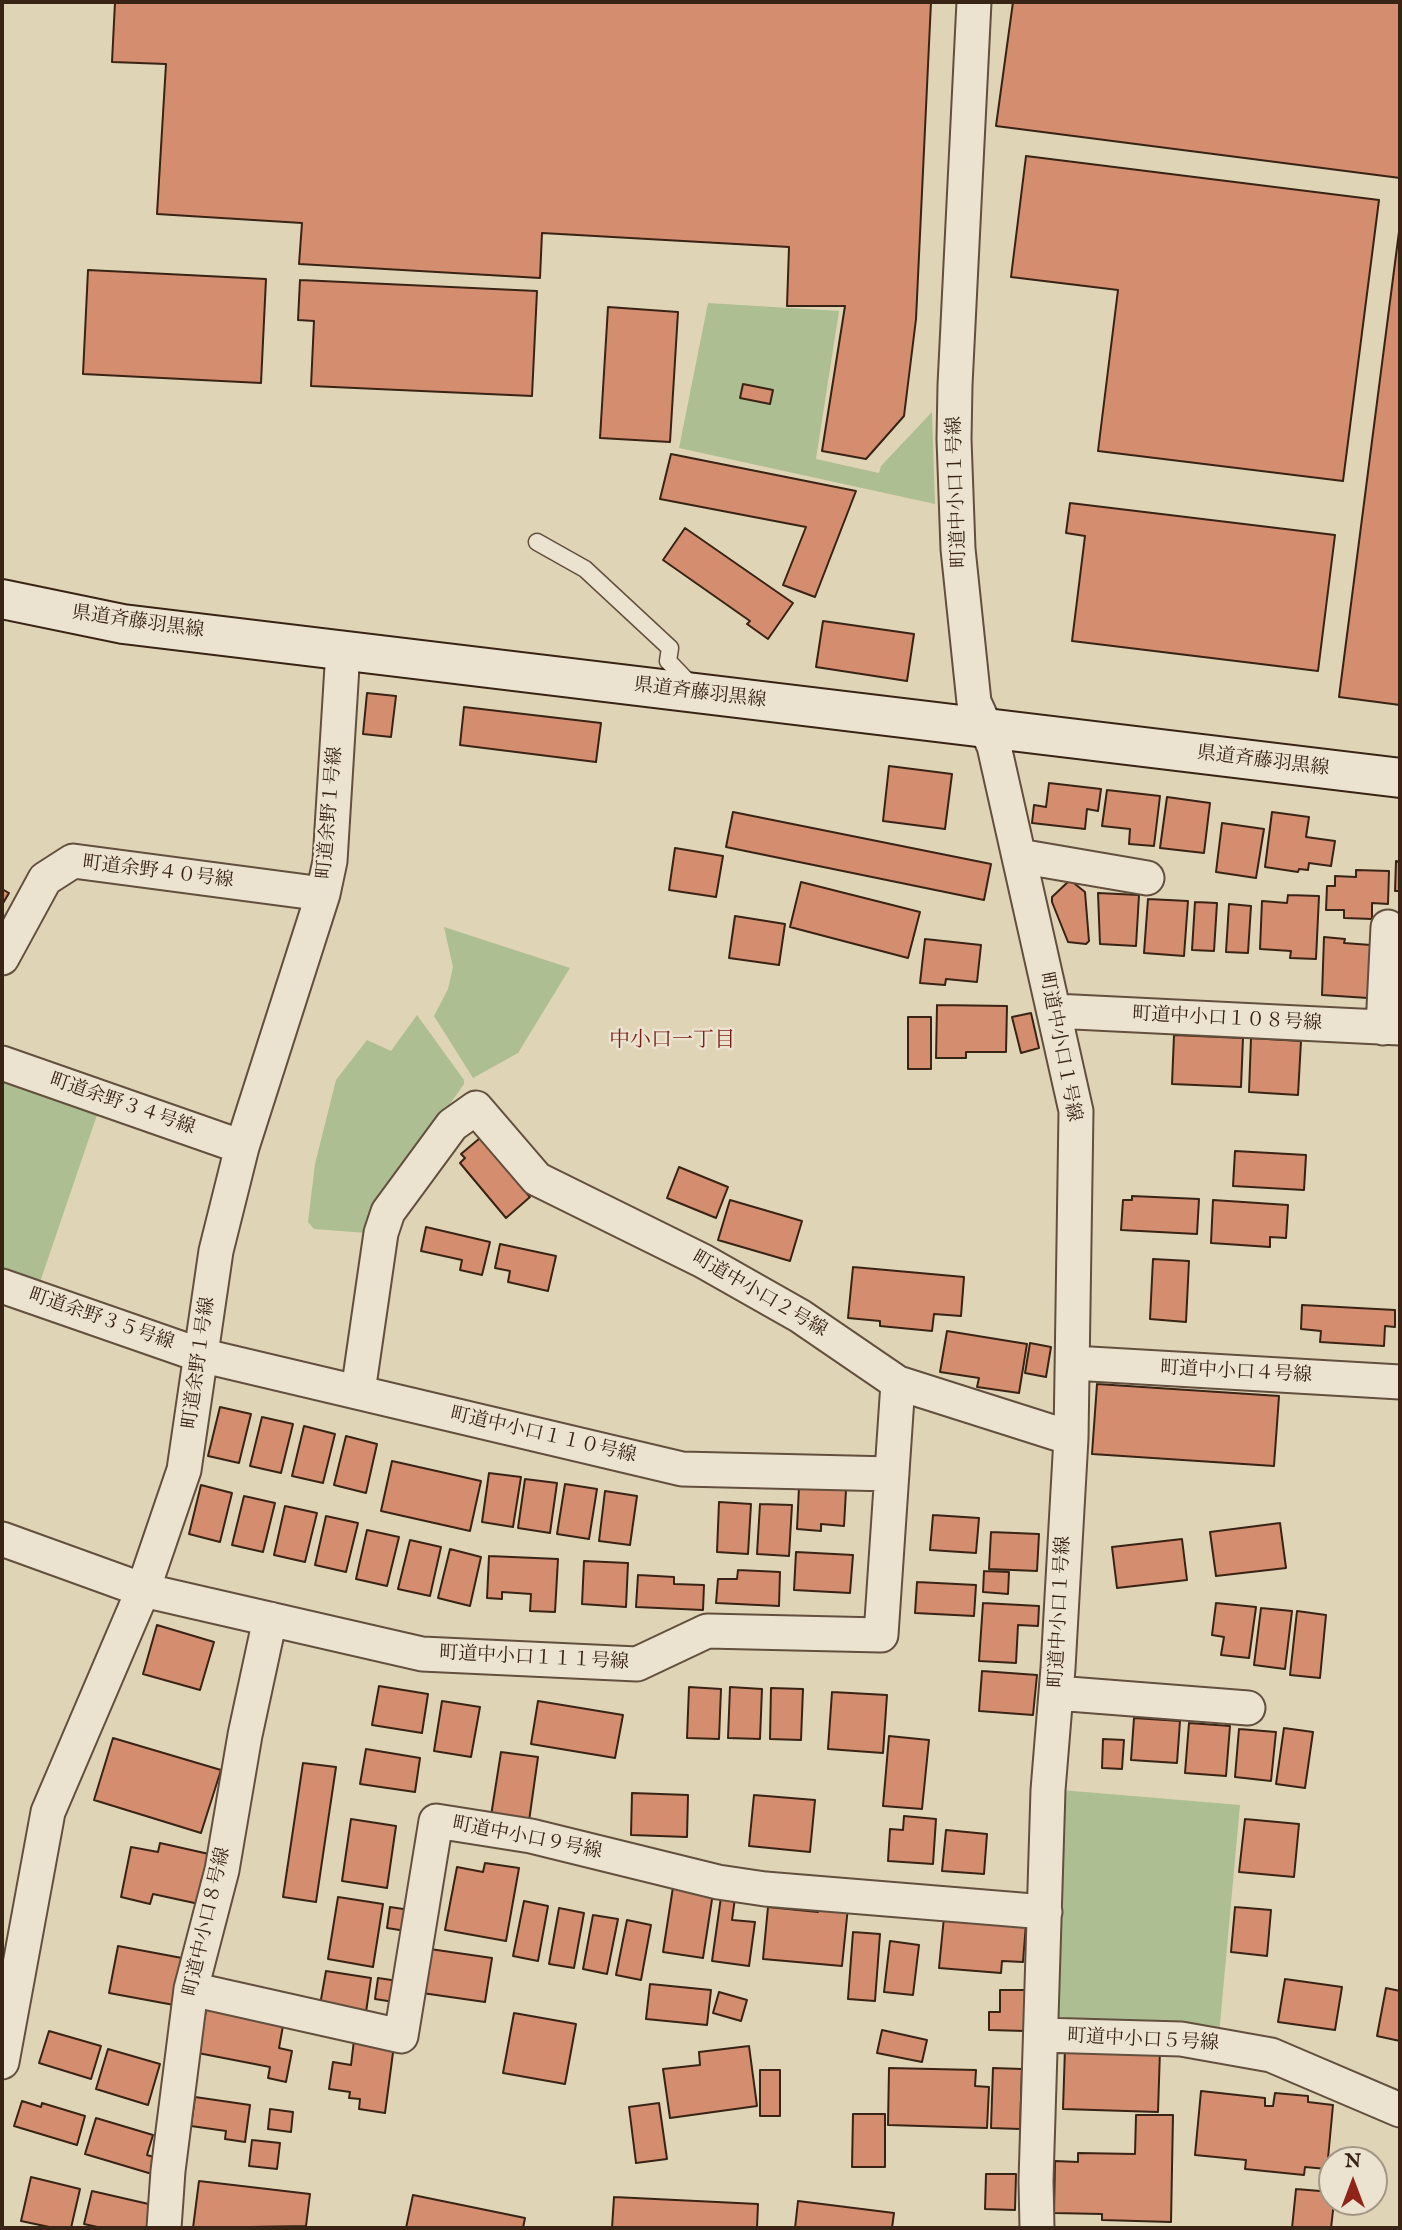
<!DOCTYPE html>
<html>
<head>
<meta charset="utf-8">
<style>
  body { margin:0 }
  #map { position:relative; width:1402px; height:2230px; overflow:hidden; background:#e0d4b7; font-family:"IM FELL English",serif }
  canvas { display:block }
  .frame { position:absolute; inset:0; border:4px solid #382314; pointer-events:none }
  .north { position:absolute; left:1318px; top:2146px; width:70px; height:70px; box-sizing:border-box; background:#ebe3d0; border:2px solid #a39685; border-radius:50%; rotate:0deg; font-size:19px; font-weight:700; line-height:28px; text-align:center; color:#382314 }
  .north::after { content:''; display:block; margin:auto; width:24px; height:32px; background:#8f2418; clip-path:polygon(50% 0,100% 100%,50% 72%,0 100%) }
</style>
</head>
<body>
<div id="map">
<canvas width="1402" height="2230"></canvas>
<div class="frame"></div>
<div class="north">N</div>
</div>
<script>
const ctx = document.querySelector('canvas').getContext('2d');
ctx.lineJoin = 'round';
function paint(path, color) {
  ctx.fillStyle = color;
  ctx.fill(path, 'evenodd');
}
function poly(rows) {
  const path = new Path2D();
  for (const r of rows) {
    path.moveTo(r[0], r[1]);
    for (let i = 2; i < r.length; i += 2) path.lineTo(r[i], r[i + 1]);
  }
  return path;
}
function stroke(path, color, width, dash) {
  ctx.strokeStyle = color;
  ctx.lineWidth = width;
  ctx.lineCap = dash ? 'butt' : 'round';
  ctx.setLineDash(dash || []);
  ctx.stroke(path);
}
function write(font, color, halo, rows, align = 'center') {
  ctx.font = font + ' "IM FELL English","Noto Serif JP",serif';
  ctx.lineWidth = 5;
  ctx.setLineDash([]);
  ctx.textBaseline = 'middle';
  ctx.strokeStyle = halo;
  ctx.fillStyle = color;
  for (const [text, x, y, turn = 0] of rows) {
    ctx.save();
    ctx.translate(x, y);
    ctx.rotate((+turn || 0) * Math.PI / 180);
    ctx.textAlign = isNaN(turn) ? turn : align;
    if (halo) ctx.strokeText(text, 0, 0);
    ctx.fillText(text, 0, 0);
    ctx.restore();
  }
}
const green = poly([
  [708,303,839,311,816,459,879,473,881,466,932,412,935,504,679,448],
  [444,927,570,968,518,1053,473,1078,434,1016,448,989,453,967],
  [417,1015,464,1080,464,1084,399,1176,367,1233,314,1229,308,1222,315,1164,336,1080,367,1040,391,1051],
  [2,1082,97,1115,40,1282,2,1269],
  [1061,1790,1240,1805,1219,2035,1054,2029]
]);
const building = poly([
  [115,2,931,2,916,319,904,416,866,459,822,451,845,306,787,306,789,247,542,233,540,278,299,264,302,223,157,214,166,64,112,62,115,2],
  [1013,2,1400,2,1400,178,996,126,1013,2],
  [1026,156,1379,200,1343,481,1098,451,1118,290,1011,277,1026,156],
  [1400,224,1400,705,1339,697,1400,224],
  [88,270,266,279,261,383,83,374,88,270],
  [300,280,537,291,532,396,311,386,314,321,298,320,300,280],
  [608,307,678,312,670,442,600,438,608,307],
  [743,384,773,390,770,404,740,398,743,384],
  [671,454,856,491,815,597,783,585,806,527,660,499,671,454],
  [1070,503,1335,535,1318,671,1072,641,1085,536,1066,533,1070,503],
  [685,528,793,603,768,639,747,624,750,621,663,560,685,528],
  [823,621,914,634,907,681,816,667,823,621],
  [367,693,396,696,391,737,363,734,367,693],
  [464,707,601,723,596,762,460,745,464,707],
  [889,766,952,774,945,829,883,821,889,766],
  [1049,783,1101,789,1098,811,1087,809,1085,829,1032,823,1034,805,1046,807,1049,783],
  [1107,790,1160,796,1154,846,1129,844,1130,829,1102,826,1107,790],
  [1167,797,1210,803,1204,853,1160,848,1167,797],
  [733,812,991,864,984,900,726,847,733,812],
  [1272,812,1309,817,1306,837,1335,841,1331,866,1309,863,1308,870,1299,869,1298,872,1265,867,1272,812],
  [1222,823,1264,829,1256,878,1216,872,1222,823],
  [675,848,723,856,716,897,669,890,675,848],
  [1396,861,1400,862,1400,891,1395,891,1396,861],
  [1356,870,1389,871,1388,904,1372,903,1372,919,1344,918,1344,910,1326,910,1327,886,1335,886,1335,876,1356,877,1356,870],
  [1070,880,1085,892,1089,941,1086,944,1068,942,1052,902,1052,897,1070,880],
  [801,882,920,912,908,958,790,927,801,882],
  [2,889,9,893,2,905,2,889],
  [1098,893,1139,895,1136,946,1100,944,1098,893],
  [1288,895,1319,896,1316,959,1290,958,1291,951,1260,949,1262,901,1287,903,1288,895],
  [1148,899,1188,901,1184,956,1144,953,1148,899],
  [1195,902,1217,903,1214,951,1192,950,1195,902],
  [1229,904,1251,906,1248,953,1226,952,1229,904],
  [735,916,785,924,779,965,729,958,735,916],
  [1324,937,1345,939,1344,943,1371,945,1368,998,1322,995,1324,937],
  [925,939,981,945,977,982,946,979,945,985,920,983,925,939],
  [937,1005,1007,1006,1006,1052,966,1052,966,1058,936,1058,937,1005],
  [1031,1013,1039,1048,1021,1053,1012,1017,1031,1013],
  [908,1017,931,1017,931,1069,908,1069,908,1017],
  [1174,1035,1243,1038,1241,1087,1172,1084,1174,1035],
  [1251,1038,1301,1041,1298,1095,1249,1092,1251,1038],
  [480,1138,530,1197,506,1218,460,1163,465,1158,461,1154,480,1138],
  [1235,1151,1306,1155,1304,1190,1233,1186,1235,1151],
  [679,1167,728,1187,716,1218,667,1198,679,1167],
  [1132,1196,1199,1199,1197,1234,1121,1230,1123,1200,1132,1200,1132,1196],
  [730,1200,802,1221,790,1261,718,1240,730,1200],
  [1213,1200,1288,1205,1286,1238,1270,1237,1270,1247,1211,1243,1213,1200],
  [426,1227,490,1242,482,1275,460,1270,462,1260,421,1251,426,1227],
  [500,1244,556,1256,548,1291,508,1282,510,1271,495,1268,500,1244],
  [1153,1259,1189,1261,1186,1322,1150,1319,1153,1259],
  [853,1267,964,1277,961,1316,934,1314,932,1331,880,1326,880,1321,848,1318,853,1267],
  [1302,1305,1395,1310,1395,1327,1385,1326,1384,1346,1320,1342,1321,1331,1301,1329,1302,1305],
  [947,1331,1027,1344,1019,1393,977,1387,979,1378,940,1372,947,1331],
  [1030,1343,1051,1347,1046,1377,1025,1373,1030,1343],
  [1097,1384,1279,1396,1274,1466,1092,1454,1097,1384],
  [220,1407,251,1414,239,1463,208,1456,220,1407],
  [262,1417,293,1424,281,1473,250,1466,262,1417],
  [304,1426,335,1434,323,1483,292,1476,304,1426],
  [346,1436,377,1444,366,1493,334,1485,346,1436],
  [392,1461,481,1481,470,1531,381,1511,392,1461],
  [489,1473,521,1477,513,1527,482,1522,489,1473],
  [525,1479,557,1483,550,1533,518,1528,525,1479],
  [565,1484,597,1489,589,1539,557,1534,565,1484],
  [201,1485,232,1493,220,1542,189,1534,201,1485],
  [799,1487,846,1490,844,1526,821,1524,821,1531,797,1529,799,1487],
  [605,1491,637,1496,630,1545,599,1541,605,1491],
  [244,1496,275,1503,263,1552,232,1545,244,1496],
  [719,1502,751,1504,748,1554,717,1552,719,1502],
  [760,1504,792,1505,789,1556,757,1554,760,1504],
  [285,1506,317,1513,305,1562,274,1555,285,1506],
  [933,1515,979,1518,976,1553,930,1550,933,1515],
  [326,1516,358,1523,346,1572,315,1565,326,1516],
  [1280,1523,1286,1568,1216,1576,1210,1532,1280,1523],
  [367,1530,399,1537,387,1586,356,1579,367,1530],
  [991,1532,1039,1534,1037,1571,989,1569,991,1532],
  [1182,1539,1187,1580,1117,1588,1112,1547,1182,1539],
  [410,1540,441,1547,430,1596,398,1589,410,1540],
  [450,1549,481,1557,470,1606,438,1598,450,1549],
  [796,1552,853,1555,850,1593,794,1590,796,1552],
  [489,1556,558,1559,555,1612,530,1611,531,1594,502,1592,502,1599,487,1598,489,1556],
  [584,1561,628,1563,626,1607,582,1604,584,1561],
  [738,1570,780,1572,779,1606,716,1603,718,1579,737,1579,738,1570],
  [984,1571,1009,1572,1008,1594,983,1592,984,1571],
  [638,1575,674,1577,674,1584,704,1585,703,1610,636,1607,638,1575],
  [917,1582,976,1585,974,1616,915,1613,917,1582],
  [983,1603,1039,1606,1038,1626,1018,1625,1016,1663,979,1661,983,1603],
  [1216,1603,1256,1607,1249,1658,1221,1655,1224,1637,1212,1635,1216,1603],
  [1261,1608,1292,1611,1285,1669,1254,1665,1261,1608],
  [1297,1611,1326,1615,1320,1678,1290,1675,1297,1611],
  [157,1625,214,1642,200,1690,143,1674,157,1625],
  [982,1671,1037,1675,1033,1715,979,1711,982,1671],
  [379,1686,428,1694,422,1733,372,1725,379,1686],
  [689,1687,721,1689,719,1739,687,1738,689,1687],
  [730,1687,762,1689,760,1739,728,1738,730,1687],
  [771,1688,803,1689,801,1740,770,1739,771,1688],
  [832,1692,887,1695,883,1753,828,1749,832,1692],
  [442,1701,480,1707,471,1757,434,1751,442,1701],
  [538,1701,623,1715,615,1758,531,1744,538,1701],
  [1134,1718,1180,1721,1177,1763,1131,1760,1134,1718],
  [1189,1723,1230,1726,1226,1776,1185,1773,1189,1723],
  [1284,1728,1313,1732,1305,1788,1276,1784,1284,1728],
  [1239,1729,1276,1732,1271,1781,1235,1777,1239,1729],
  [889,1736,929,1740,922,1809,883,1806,889,1736],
  [113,1738,221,1770,201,1833,94,1800,113,1738],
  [1103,1739,1124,1740,1122,1769,1102,1768,1103,1739],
  [366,1749,420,1758,415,1792,360,1784,366,1749],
  [501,1752,538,1757,529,1821,491,1816,501,1752],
  [303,1763,336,1767,316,1902,283,1897,303,1763],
  [632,1793,688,1795,687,1837,631,1835,632,1793],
  [754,1795,815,1800,810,1852,749,1846,754,1795],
  [904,1816,936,1819,933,1864,888,1861,890,1829,903,1830,904,1816],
  [351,1819,396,1826,387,1888,342,1881,351,1819],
  [1245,1819,1299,1824,1294,1877,1239,1872,1245,1819],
  [946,1830,987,1834,984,1874,942,1871,946,1830],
  [160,1843,209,1854,199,1904,153,1894,150,1904,121,1897,131,1847,158,1852,160,1843],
  [485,1863,519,1868,506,1941,445,1930,457,1867,483,1872,485,1863],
  [673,1887,713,1893,703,1958,663,1952,673,1887],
  [338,1897,383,1904,373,1967,328,1959,338,1897],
  [721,1897,735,1898,732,1920,755,1922,749,1966,712,1961,721,1897],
  [524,1901,548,1906,538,1961,513,1956,524,1901],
  [818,1904,848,1907,842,1966,763,1959,768,1907,818,1912,818,1904],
  [390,1907,410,1910,406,1931,387,1928,390,1907],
  [1235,1907,1271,1910,1267,1956,1231,1952,1235,1907],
  [559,1908,584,1913,574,1968,549,1964,559,1908],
  [593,1915,618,1919,607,1974,583,1969,593,1915],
  [944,1917,1026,1924,1023,1962,1002,1961,1001,1973,939,1968,944,1917],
  [627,1920,651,1925,641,1980,616,1975,627,1920],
  [853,1932,880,1934,875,2001,848,1999,853,1932],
  [890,1941,919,1945,913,1995,884,1992,890,1941],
  [118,1946,182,1958,174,2005,109,1993,118,1946],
  [430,1949,492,1958,485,2002,422,1993,430,1949],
  [326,1971,371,1978,366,2012,320,2005,326,1971],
  [378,1978,398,1981,394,2002,375,1999,378,1978],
  [1285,1979,1342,1987,1335,2030,1278,2022,1285,1979],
  [650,1984,711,1990,707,2025,646,2019,650,1984],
  [1386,1988,1400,1991,1400,2041,1377,2036,1386,1988],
  [1000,1990,1026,1990,1025,2031,989,2030,989,2012,1000,2012,1000,1990],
  [719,1992,747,2000,741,2021,713,2013,719,1992],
  [207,2005,284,2020,279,2048,292,2051,286,2082,268,2078,270,2067,198,2053,207,2005],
  [514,2013,576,2024,565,2084,503,2073,514,2013],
  [882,2030,927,2040,922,2062,877,2053,882,2030],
  [49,2031,101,2046,91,2079,39,2063,49,2031],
  [354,2040,394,2045,385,2113,359,2109,360,2099,349,2098,350,2092,329,2089,333,2062,351,2065,354,2040],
  [749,2046,757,2106,670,2118,663,2069,700,2065,699,2052,749,2046],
  [1065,2048,1160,2050,1158,2112,1063,2109,1065,2048],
  [108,2049,160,2064,148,2105,96,2089,108,2049],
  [889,2068,976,2070,975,2086,989,2087,987,2128,888,2125,889,2068],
  [993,2068,1022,2069,1020,2129,991,2128,993,2068],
  [760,2070,780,2070,780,2116,760,2116,760,2070],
  [1201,2091,1265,2098,1265,2106,1273,2106,1275,2093,1308,2096,1308,2102,1333,2105,1327,2169,1305,2167,1304,2175,1245,2169,1246,2160,1195,2155,1201,2091],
  [195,2097,250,2105,245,2142,225,2139,226,2131,191,2126,195,2097],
  [22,2101,41,2107,42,2103,85,2116,77,2145,14,2126,22,2101],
  [659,2103,667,2159,636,2163,629,2107,659,2103],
  [270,2109,293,2112,291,2132,268,2129,270,2109],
  [853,2114,885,2114,885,2167,852,2167,853,2114],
  [1136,2115,1173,2115,1171,2222,1102,2220,1102,2214,1054,2213,1055,2161,1078,2162,1078,2153,1135,2154,1136,2115],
  [96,2118,153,2135,147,2155,157,2158,152,2174,85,2154,96,2118],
  [252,2140,280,2143,277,2169,249,2166,252,2140],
  [986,2174,1016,2174,1015,2210,985,2209,986,2174],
  [31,2177,80,2189,71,2228,54,2228,21,2221,31,2177],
  [199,2181,310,2194,306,2226,193,2228,199,2181],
  [1296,2189,1332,2192,1334,2202,1331,2228,1292,2228,1296,2189],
  [92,2191,153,2205,147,2228,102,2228,84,2224,92,2191],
  [413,2195,525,2218,523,2228,406,2228,413,2195],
  [614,2197,758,2204,757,2228,612,2228,614,2197],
  [798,2201,894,2213,892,2228,795,2228,798,2201]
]);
const lane = poly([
  [537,542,585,569,670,648,668,661,693,687]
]);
const street = poly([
  [974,2,955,385,954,439,958,549,974,702,994,746,1076,1111,1071,1438,1058,1668,1048,1790,1036,2181,1037,2228],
  [1019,856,1147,878],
  [2,958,45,879,73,861,323,894],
  [1054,1011,1400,1028],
  [1383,1028,1388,927],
  [2,1063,242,1147],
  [2,1286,200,1355,682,1469,892,1474],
  [1073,1363,1400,1382],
  [358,1392,381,1233,388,1212,452,1125,476,1108,537,1179,703,1261,800,1316,898,1383,1071,1438],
  [2,1539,143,1590,422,1654,637,1664,707,1631,881,1635,898,1383],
  [1056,1693,1248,1708],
  [191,1989,401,2036,436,1821,531,1836,718,1882,765,1889,1045,1912],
  [1041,2035,1181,2039,1271,2055,1400,2110],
  [2,2062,48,1812,143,1590,184,1470,216,1251,242,1147,323,894,330,861,343,650],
  [164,2228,168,2171,191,1989,222,1870,245,1735,270,1619]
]);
const secondary = poly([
  [2,599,123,624,1400,778]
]);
const streetNames = [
  ["町道中小口１号線",958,492,-92],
  ["県道斉藤羽黒線",138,623,8],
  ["県道斉藤羽黒線",700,694,7],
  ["県道斉藤羽黒線",1263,762,7],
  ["町道余野１号線",331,813,-85],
  ["町道余野４０号線",158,873,7],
  ["町道中小口１０８号線",1227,1020,3],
  ["町道中小口１号線",1059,1047,79],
  ["町道余野３４号線",122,1105,19],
  ["町道中小口２号線",759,1295,30],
  ["町道余野３５号線",101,1320,19],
  ["町道余野１号線",200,1363,-82],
  ["町道中小口４号線",1236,1373,3],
  ["町道中小口１１０号線",543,1436,13],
  ["町道中小口１号線",1061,1612,-87],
  ["町道中小口１１１号線",534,1659,3],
  ["町道中小口９号線",527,1839,11],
  ["町道中小口８号線",208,1922,-77],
  ["町道中小口５号線",1143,2041,3]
];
const neighbourhoodNames = [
  ["中小口一丁目",672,1042]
];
paint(green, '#adbe92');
paint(building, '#d58d70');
stroke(building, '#382314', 2);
stroke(lane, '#624f3d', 19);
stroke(street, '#624f3d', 37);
stroke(secondary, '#382314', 42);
stroke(lane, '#ebe3d0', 16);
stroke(street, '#ebe3d0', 33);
stroke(secondary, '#ebe3d0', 38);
write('19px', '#382314', '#ebe3d0', streetNames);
write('21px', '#7a1f14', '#ebe3d0', neighbourhoodNames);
</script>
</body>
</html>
